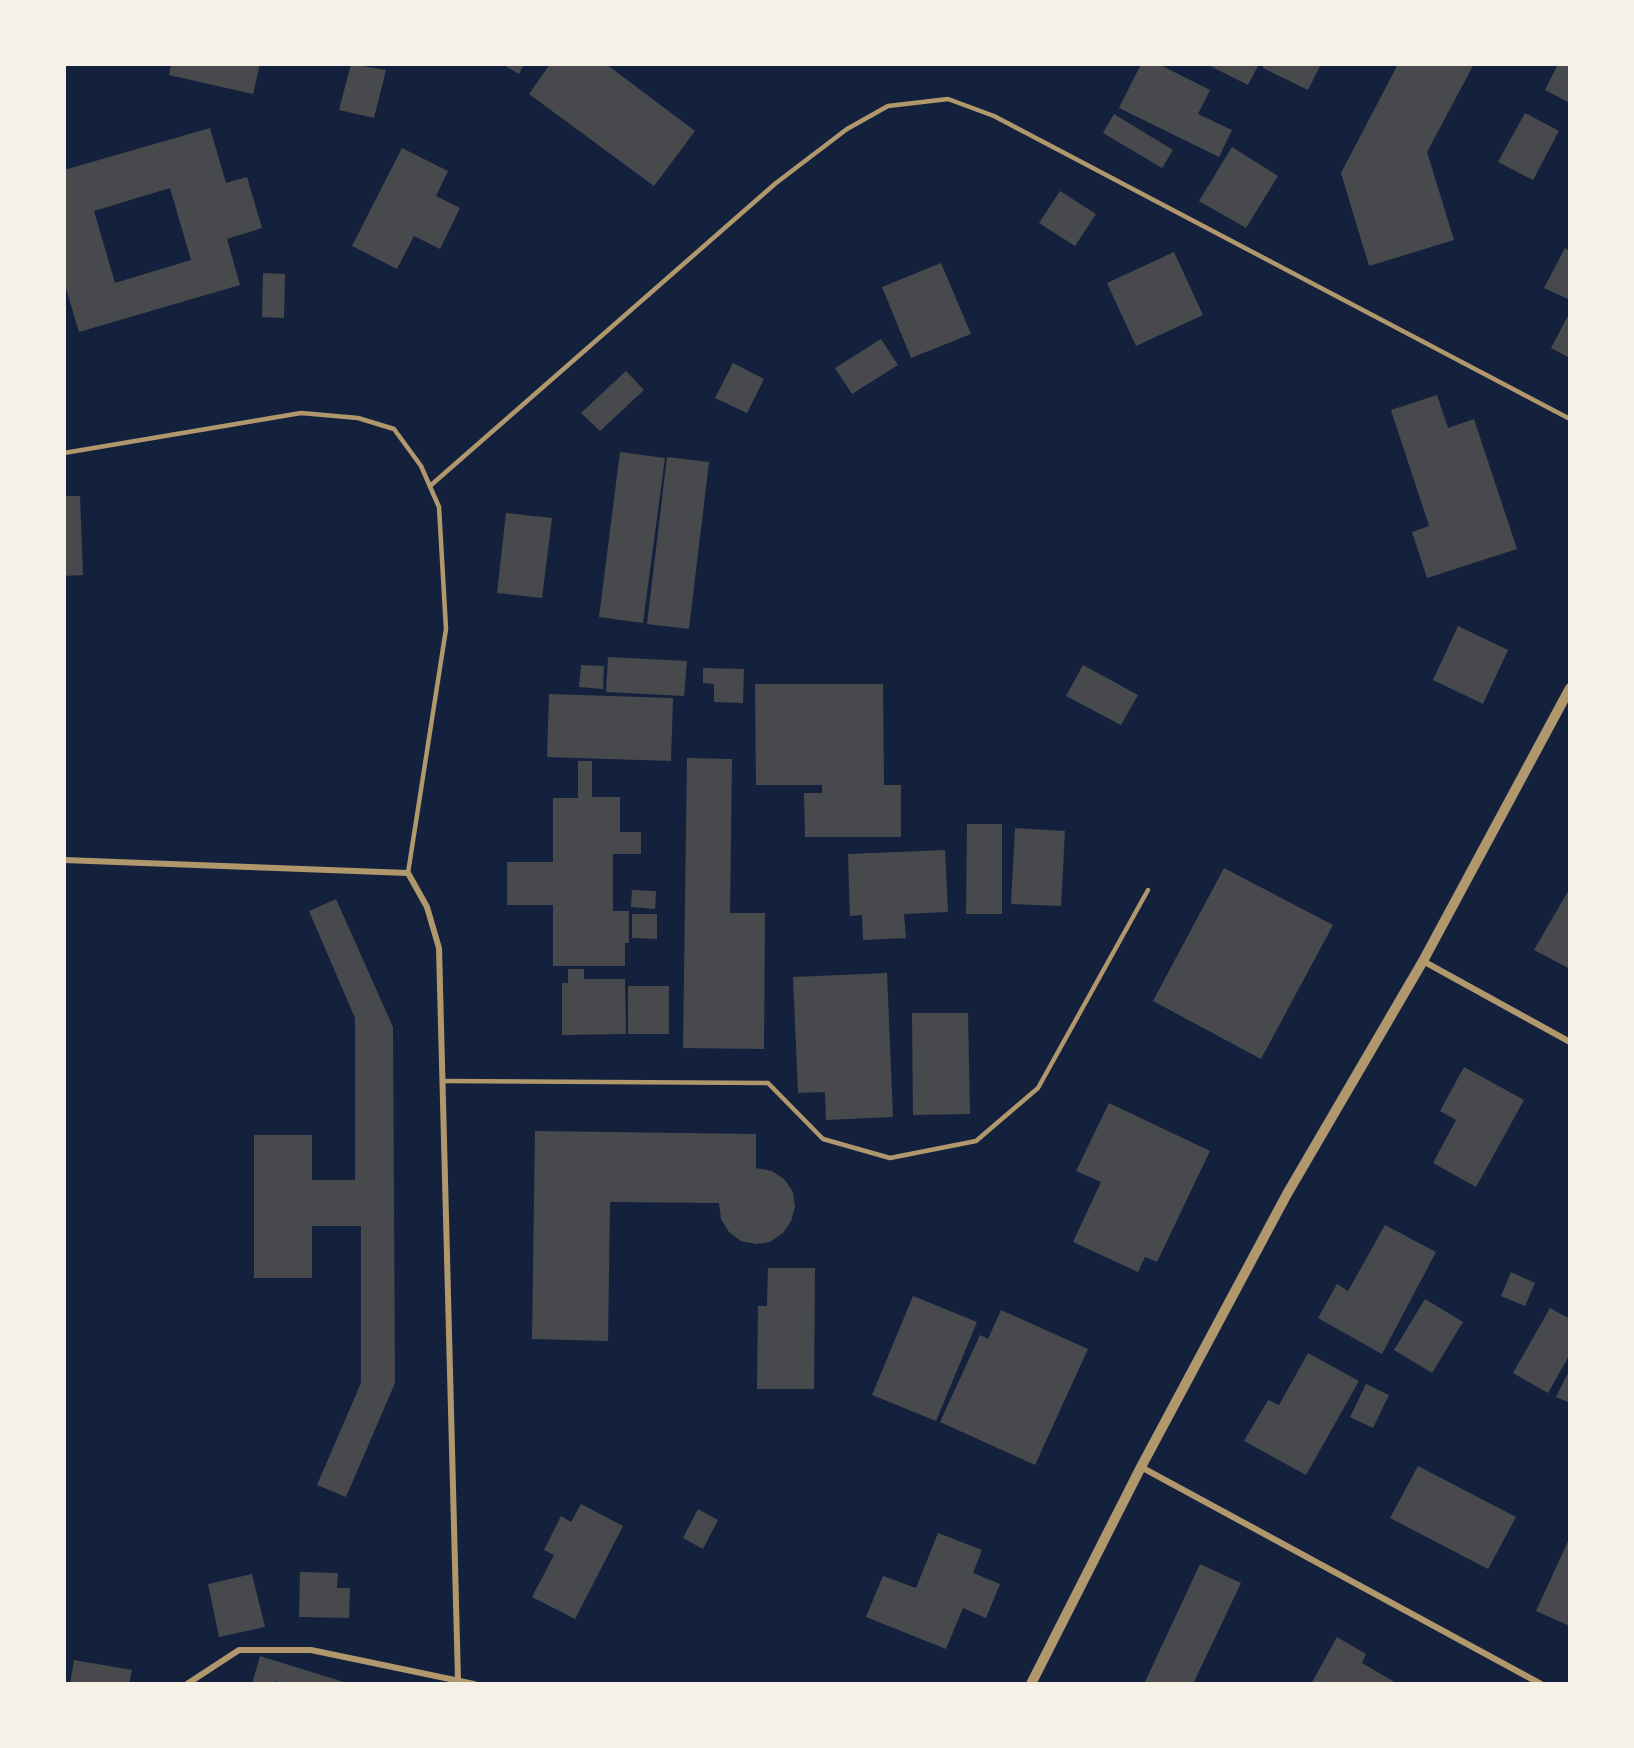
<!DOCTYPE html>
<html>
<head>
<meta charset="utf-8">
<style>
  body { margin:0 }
  #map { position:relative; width:1634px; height:1748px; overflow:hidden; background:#14213d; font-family:"DejaVu Sans",sans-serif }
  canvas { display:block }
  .frame { position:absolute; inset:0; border:66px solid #f6f1e7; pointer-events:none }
</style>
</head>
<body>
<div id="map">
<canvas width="1634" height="1748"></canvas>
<div class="frame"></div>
</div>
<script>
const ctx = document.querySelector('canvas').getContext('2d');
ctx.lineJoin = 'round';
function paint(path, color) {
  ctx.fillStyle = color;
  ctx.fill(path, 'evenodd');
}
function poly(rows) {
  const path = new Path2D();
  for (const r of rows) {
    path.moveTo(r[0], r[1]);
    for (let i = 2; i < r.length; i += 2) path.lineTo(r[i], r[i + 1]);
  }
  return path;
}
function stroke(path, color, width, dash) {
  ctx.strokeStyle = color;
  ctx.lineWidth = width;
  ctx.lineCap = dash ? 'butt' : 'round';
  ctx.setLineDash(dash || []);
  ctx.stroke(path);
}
const building = poly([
  [171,64,260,64,253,94,169,75],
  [351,64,386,70,374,118,339,110],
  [502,64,524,64,519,74],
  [550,64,606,64,695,131,654,186,529,94],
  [1141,64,1158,64,1210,90,1198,114,1232,130,1219,157,1119,108],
  [1206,64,1259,64,1248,85],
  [1264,64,1321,64,1308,90,1263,68],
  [1398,64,1474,64,1427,152,1454,240,1369,266,1341,173],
  [1558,64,1570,64,1570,103,1545,90],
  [1525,113,1559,131,1533,180,1498,162],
  [1114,114,1173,150,1162,168,1103,133],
  [210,128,226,183,247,177,262,228,227,239,240,285,79,332,64,282,64,170],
  [170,188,191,260,115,283,94,211],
  [1232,147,1278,176,1246,228,1199,201],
  [402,148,448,171,436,196,460,208,440,249,414,236,397,269,352,246],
  [1060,191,1096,214,1075,246,1039,223],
  [1565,248,1570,251,1570,300,1544,288],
  [1174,252,1203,315,1136,346,1107,283],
  [941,263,971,334,911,358,882,287],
  [263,273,285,274,284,318,262,317],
  [1570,312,1570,358,1551,348],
  [881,339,898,365,852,394,835,368],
  [733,363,764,379,747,413,715,398],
  [626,371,644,390,600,431,581,413],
  [1437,395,1448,428,1474,419,1517,549,1427,578,1412,532,1429,526,1391,410],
  [620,452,665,458,643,623,599,617],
  [667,457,709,462,689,629,647,624],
  [64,496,80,496,83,575,64,576],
  [506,513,552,518,542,598,497,593],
  [1458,626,1508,650,1483,704,1433,680],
  [608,657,687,661,684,696,606,692],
  [581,665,604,666,603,689,579,687],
  [1083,665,1138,695,1121,725,1066,696],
  [703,668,744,669,743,703,714,702,714,684,703,683],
  [755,684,883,684,884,785,901,785,901,837,805,837,804,793,822,793,822,785,756,785],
  [549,694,673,698,671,761,547,757],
  [687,758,732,759,730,913,765,913,764,1049,683,1048],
  [578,761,592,761,592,797,620,797,620,832,641,832,641,854,613,854,613,911,629,911,629,943,625,943,625,966,553,966,553,905,507,905,507,862,553,862,553,798,578,798],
  [967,824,1002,824,1002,914,966,914],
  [1015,828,1065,831,1061,906,1011,904],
  [945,850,948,912,904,914,906,938,863,940,862,915,850,916,848,854],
  [1224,868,1333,925,1261,1059,1153,1001],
  [1570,888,1570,969,1534,950],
  [632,890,656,891,655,909,631,907],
  [336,899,393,1027,395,1383,346,1497,317,1485,361,1383,361,1226,312,1226,312,1278,254,1278,254,1135,312,1135,312,1180,355,1180,355,1018,309,911],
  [632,914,657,914,657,939,632,938],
  [568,969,584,969,584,979,625,979,626,1034,562,1035,562,983,568,983],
  [887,973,893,1117,826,1120,825,1092,798,1093,793,977],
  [628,986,669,986,669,1034,628,1034],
  [912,1013,968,1013,970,1114,913,1115],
  [1464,1067,1524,1100,1476,1187,1433,1163,1456,1120,1440,1111],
  [1109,1103,1210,1151,1157,1262,1145,1257,1138,1272,1073,1242,1101,1182,1076,1171],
  [535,1131,756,1134,756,1168,772,1171,785,1180,793,1192,795,1207,791,1221,783,1233,770,1242,756,1244,741,1241,729,1232,721,1219,719,1203,610,1202,608,1341,532,1339],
  [1385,1225,1436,1252,1382,1354,1318,1318,1337,1284,1348,1291],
  [768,1268,815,1268,814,1389,757,1389,758,1306,767,1306],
  [1511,1272,1535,1283,1525,1306,1501,1296],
  [913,1296,977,1322,936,1421,872,1395],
  [1425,1299,1463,1322,1432,1373,1394,1350],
  [1550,1308,1570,1319,1570,1354,1548,1393,1513,1373],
  [1001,1310,1088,1349,1035,1465,940,1422,980,1335,988,1339],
  [1308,1353,1359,1381,1306,1475,1244,1441,1268,1400,1279,1405],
  [1570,1369,1570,1403,1556,1397],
  [1366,1384,1389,1395,1373,1428,1350,1417],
  [1418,1466,1516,1517,1488,1569,1390,1518],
  [581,1504,623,1526,575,1619,532,1597,554,1555,544,1550,561,1516,571,1522],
  [698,1509,718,1520,703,1549,683,1538],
  [938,1533,982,1550,973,1573,1000,1584,986,1618,963,1608,946,1649,866,1617,883,1576,916,1588],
  [1570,1537,1570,1626,1536,1611],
  [1200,1564,1241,1583,1193,1684,1144,1684],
  [300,1572,338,1573,337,1588,350,1588,349,1618,299,1617],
  [252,1574,265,1627,219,1637,208,1584],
  [1337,1637,1366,1654,1362,1663,1398,1684,1311,1684],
  [260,1656,347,1683,347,1684,284,1684,276,1681,275,1684,252,1684],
  [74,1660,132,1670,129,1684,70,1684]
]);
const service = poly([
  [64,453,301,413,358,418,394,429,421,466,439,507,446,629,408,873],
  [430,486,776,183,847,129,888,106,948,99,994,116,1570,419],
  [443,1081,768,1083,823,1139,890,1158,976,1141,1038,1088,1148,890]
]);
const minor = poly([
  [64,860,408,873,427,907,439,948,458,1680],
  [1423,961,1570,1042],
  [1141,1467,1541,1684],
  [187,1684,239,1650,311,1650,474,1684]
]);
const tertiary = poly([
  [1031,1684,1141,1467,1287,1194,1423,961,1570,688]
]);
paint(building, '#48494c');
stroke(service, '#b1986c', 4.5);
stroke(minor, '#b1986c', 6);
stroke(tertiary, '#b1986c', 10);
</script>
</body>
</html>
